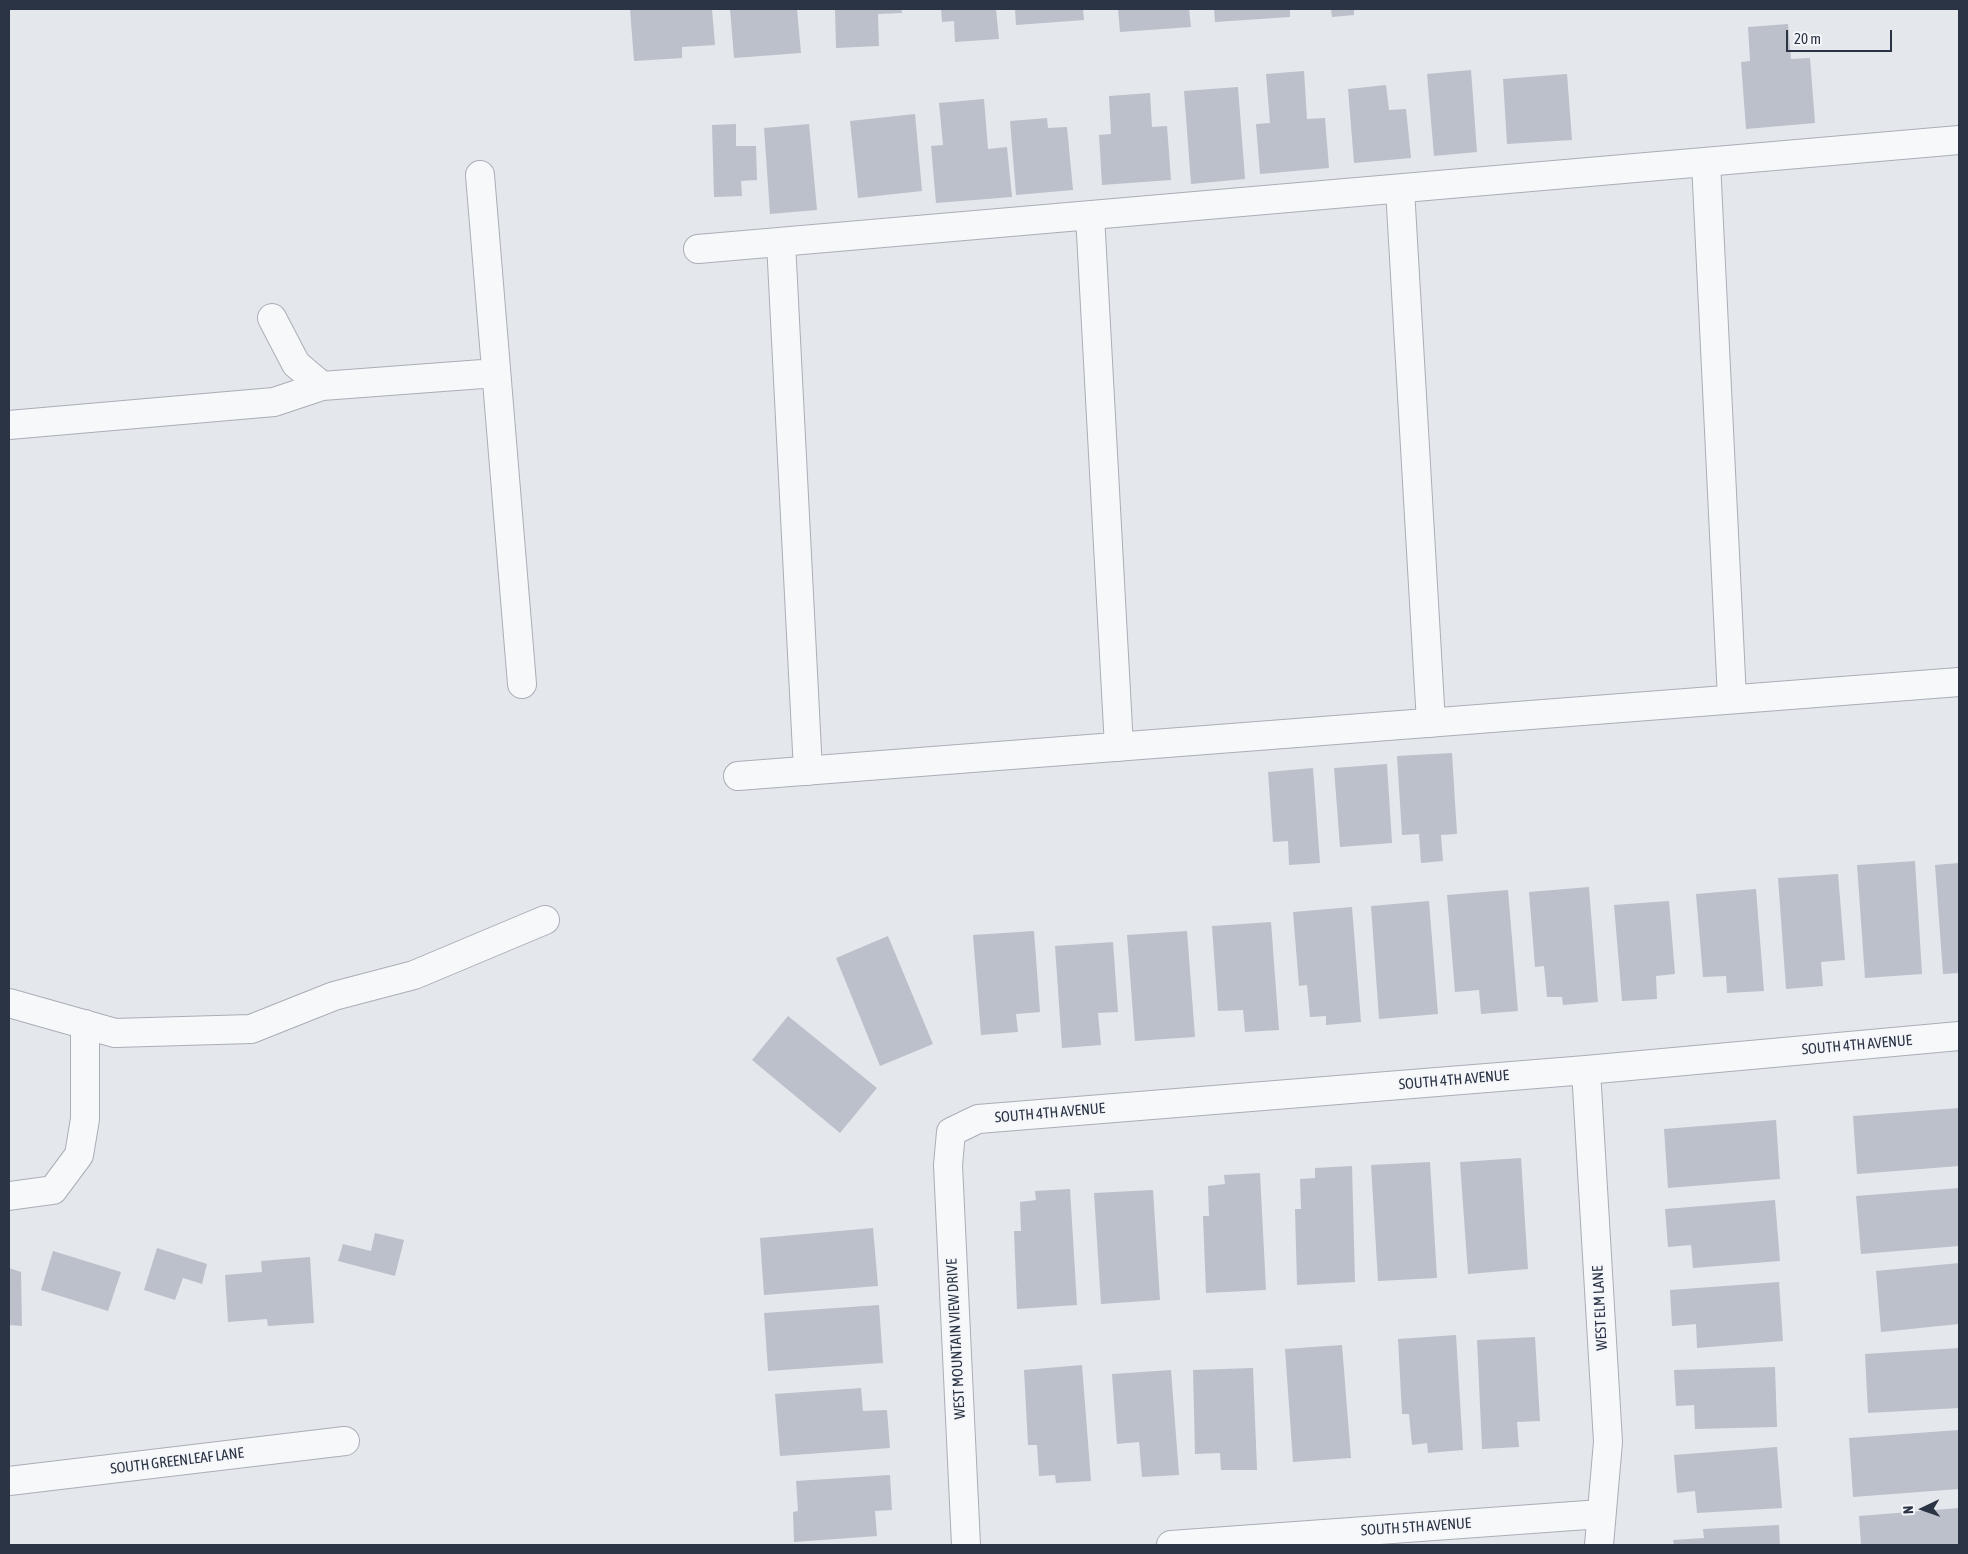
<!DOCTYPE html>
<html>
<head>
<meta charset="utf-8">
<style>
  body { margin:0 }
  #map { position:relative; width:1968px; height:1554px; overflow:hidden; background:#e4e7ec; font-family:"Asap Condensed",sans-serif }
  canvas { display:block }
  .frame { position:absolute; inset:0; border:10px solid #2b3445; pointer-events:none }
  .north { position:absolute; left:1898px; top:1484px; width:50px; height:50px; -webkit-text-stroke:4px #f4f6f9; paint-order:stroke; rotate:267deg; font-size:14px; font-weight:700; line-height:20px; text-align:center; color:#2b3445 }
  .north::after { content:''; display:block; margin:auto; width:18px; height:22px; background:#2b3445; clip-path:polygon(50% 0,100% 100%,50% 72%,0 100%) }
  .scale { position:absolute; left:1786px; top:30px; width:106px; height:22px; box-sizing:border-box; border:2px solid #2b3445; border-top:0; padding-left:6px; font-size:15px; line-height:18px; white-space:nowrap; color:#2b3445; -webkit-text-stroke:4px #f4f6f9; paint-order:stroke }
</style>
</head>
<body>
<div id="map">
<canvas width="1968" height="1554"></canvas>
<div class="frame"></div>
<div class="north">N</div>
<div class="scale">20 m</div>
</div>
<script>
const ctx = document.querySelector('canvas').getContext('2d');
ctx.lineJoin = 'round';
function paint(path, color) {
  ctx.fillStyle = color;
  ctx.fill(path, 'evenodd');
}
function poly(rows) {
  const path = new Path2D();
  for (const r of rows) {
    path.moveTo(r[0], r[1]);
    for (let i = 2; i < r.length; i += 2) path.lineTo(r[i], r[i + 1]);
  }
  return path;
}
function stroke(path, color, width, dash) {
  ctx.strokeStyle = color;
  ctx.lineWidth = width;
  ctx.lineCap = dash ? 'butt' : 'round';
  ctx.setLineDash(dash || []);
  ctx.stroke(path);
}
function write(font, color, halo, rows, align = 'center') {
  ctx.font = font + ' "Asap Condensed",sans-serif';
  ctx.lineWidth = 4;
  ctx.setLineDash([]);
  ctx.textBaseline = 'middle';
  ctx.strokeStyle = halo;
  ctx.fillStyle = color;
  for (const [text, x, y, turn = 0] of rows) {
    ctx.save();
    ctx.translate(x, y);
    ctx.rotate((+turn || 0) * Math.PI / 180);
    ctx.textAlign = isNaN(turn) ? turn : align;
    if (halo) ctx.strokeText(text, 0, 0);
    ctx.fillText(text, 0, 0);
    ctx.restore();
  }
}
const building = poly([
  [630,9,712,9,715,45,682,47,682,58,634,61],
  [730,9,797,9,801,53,734,58],
  [835,9,901,9,902,13,878,14,879,46,836,48],
  [941,9,996,9,999,39,955,42,954,21,942,22],
  [1015,9,1083,9,1084,20,1016,25],
  [1118,9,1189,9,1191,27,1120,32],
  [1214,9,1290,9,1290,17,1215,22],
  [1331,9,1354,9,1354,15,1332,17],
  [1788,24,1791,59,1810,58,1815,123,1746,129,1741,62,1750,61,1748,27],
  [1471,70,1477,152,1434,156,1427,74],
  [1304,71,1307,119,1325,118,1329,168,1260,174,1256,124,1270,123,1266,74],
  [1567,74,1572,140,1507,144,1503,79],
  [1386,85,1389,110,1406,109,1411,158,1354,163,1348,89],
  [1238,87,1245,179,1191,184,1184,91],
  [1150,93,1152,127,1167,126,1171,180,1102,185,1099,135,1111,134,1109,96],
  [984,99,988,149,1007,147,1012,197,936,203,931,146,943,145,939,103],
  [915,114,922,191,858,198,850,121],
  [1047,118,1048,128,1067,127,1073,190,1016,195,1010,121],
  [736,124,736,146,756,146,757,180,741,181,742,196,714,197,712,125],
  [809,124,817,210,770,214,764,128],
  [1452,753,1457,834,1441,835,1443,861,1421,863,1419,834,1402,835,1397,756],
  [1387,764,1392,843,1340,847,1334,768],
  [1313,768,1320,863,1289,865,1288,841,1273,842,1268,772],
  [1915,861,1922,974,1865,978,1857,865],
  [1959,863,1959,973,1943,974,1935,865],
  [1838,874,1845,960,1821,962,1823,986,1786,989,1778,878],
  [1589,887,1598,1002,1563,1005,1562,997,1547,997,1544,966,1535,967,1529,892],
  [1756,889,1764,991,1727,993,1726,976,1703,977,1696,894],
  [1508,890,1518,1011,1481,1014,1479,990,1455,992,1447,895],
  [1429,901,1438,1014,1379,1019,1371,906],
  [1669,901,1675,974,1656,976,1657,999,1622,1001,1614,905],
  [1352,907,1361,1022,1326,1025,1326,1016,1310,1017,1307,985,1299,986,1293,912],
  [1271,922,1279,1030,1245,1032,1243,1010,1218,1011,1212,926],
  [1034,931,1040,1012,1016,1014,1018,1032,981,1035,973,935],
  [1187,931,1195,1037,1135,1041,1127,935],
  [888,936,933,1044,880,1066,836,958],
  [1113,942,1118,1012,1098,1013,1101,1045,1062,1048,1055,946],
  [788,1016,877,1088,840,1133,752,1060],
  [1959,1108,1959,1166,1857,1174,1853,1116],
  [1776,1120,1780,1179,1668,1188,1664,1129],
  [1521,1158,1528,1269,1468,1274,1460,1162],
  [1430,1162,1437,1278,1378,1281,1371,1165],
  [1352,1166,1355,1282,1297,1285,1295,1209,1301,1209,1300,1179,1315,1178,1315,1168],
  [1260,1173,1266,1290,1206,1293,1203,1216,1209,1216,1208,1186,1225,1184,1224,1175],
  [1959,1188,1959,1246,1861,1254,1856,1196],
  [1070,1189,1077,1305,1017,1309,1014,1231,1021,1231,1020,1202,1036,1200,1035,1191],
  [1153,1190,1160,1300,1101,1304,1094,1193],
  [1775,1200,1780,1261,1693,1268,1691,1245,1668,1247,1665,1209],
  [873,1228,878,1286,764,1295,760,1238],
  [375,1233,404,1240,395,1276,338,1261,343,1244,371,1251],
  [157,1248,207,1264,202,1284,183,1278,175,1300,144,1290],
  [53,1251,121,1272,108,1311,41,1290],
  [310,1257,314,1323,268,1326,267,1319,228,1322,225,1275,262,1272,261,1261],
  [1959,1263,1959,1324,1881,1332,1876,1271],
  [9,1268,21,1272,22,1326,9,1325],
  [1779,1282,1783,1341,1697,1348,1696,1324,1672,1326,1670,1290],
  [879,1305,883,1363,768,1371,764,1313],
  [1456,1335,1463,1450,1428,1453,1427,1443,1412,1445,1409,1414,1402,1414,1398,1339],
  [1535,1337,1540,1421,1517,1422,1519,1447,1482,1449,1477,1340],
  [1342,1345,1351,1458,1293,1462,1285,1349],
  [1959,1348,1959,1408,1868,1413,1865,1354],
  [1082,1365,1091,1481,1056,1483,1055,1475,1039,1476,1037,1445,1028,1445,1024,1370],
  [1775,1367,1777,1427,1695,1429,1694,1405,1676,1406,1674,1370],
  [1253,1368,1257,1470,1221,1470,1220,1453,1195,1454,1193,1370],
  [1171,1370,1179,1475,1142,1477,1139,1442,1117,1444,1112,1374],
  [861,1388,863,1411,887,1410,890,1448,780,1456,775,1394],
  [1959,1430,1959,1489,1853,1497,1849,1438],
  [1777,1447,1782,1508,1697,1513,1695,1491,1677,1493,1674,1455],
  [890,1475,892,1510,875,1511,877,1536,794,1542,793,1512,798,1511,796,1481],
  [1959,1508,1959,1545,1861,1545,1859,1516],
  [1779,1525,1780,1545,1674,1545,1673,1540,1704,1538,1703,1529]
]);
const minor = poly([
  [1706,162,1732,699],
  [480,175,522,684],
  [1400,189,1431,723],
  [1090,215,1119,747],
  [781,242,808,771],
  [698,249,1959,140],
  [272,318,296,364,322,386,496,373],
  [9,425,274,402,322,386],
  [738,776,1959,682],
  [9,1003,115,1033,251,1029,334,996,414,975,545,920],
  [1586,1070,1608,1442,1599,1545],
  [9,1196,53,1190,79,1155,85,1119,85,1024],
  [9,1481,345,1441],
  [966,1545,948,1165,951,1132,978,1119,1586,1070,1959,1036],
  [1171,1545,1601,1514]
]);
const streetNames = [
  ["SOUTH 4TH AVENUE",1857,1045,-5],
  ["SOUTH 4TH AVENUE",1454,1080,-5],
  ["SOUTH 4TH AVENUE",1050,1113,-5],
  ["WEST ELM LANE",1600,1308,-93],
  ["WEST MOUNTAIN VIEW DRIVE",956,1339,-93],
  ["SOUTH GREENLEAF LANE",177,1461,-7],
  ["SOUTH 5TH AVENUE",1416,1527,-4]
];
paint(building, '#bbc0ca');
stroke(minor, '#a9aeb7', 30);
stroke(minor, '#f7f8fa', 28);
write('15px', '#2b3445', '#f4f6f9', streetNames);
</script>
</body>
</html>
